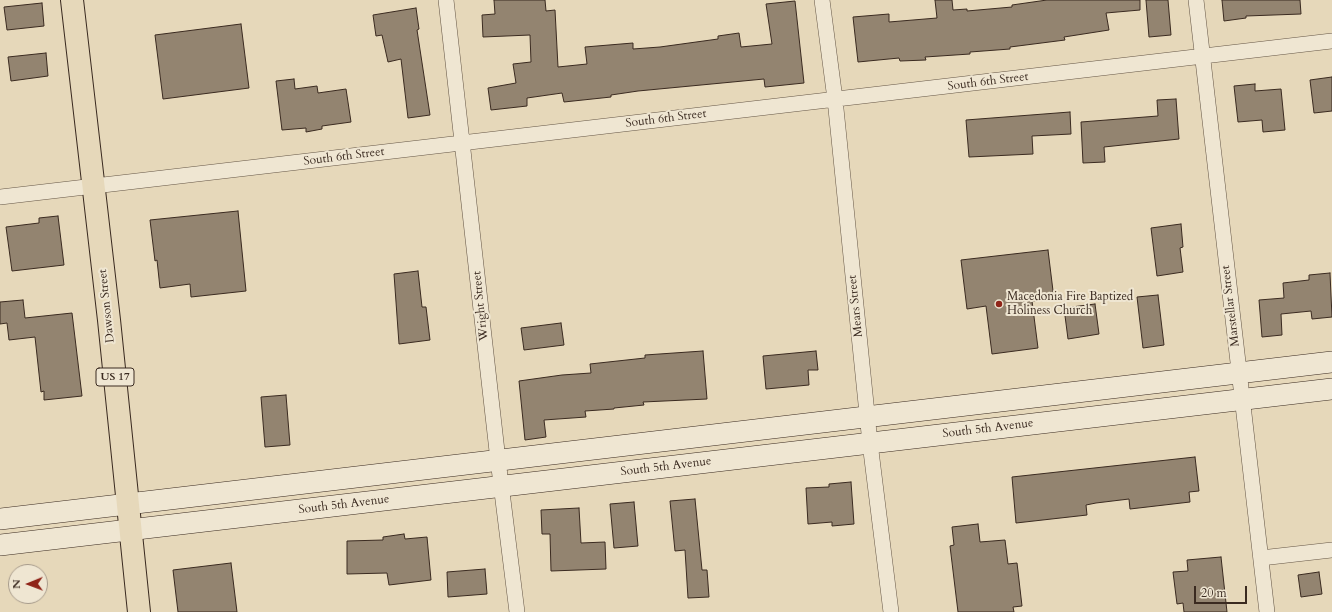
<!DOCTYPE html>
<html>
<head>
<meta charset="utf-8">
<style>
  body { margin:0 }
  #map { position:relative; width:1332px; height:612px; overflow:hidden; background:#e6d8ba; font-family:Cardo,serif }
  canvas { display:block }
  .north { position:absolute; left:8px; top:564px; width:40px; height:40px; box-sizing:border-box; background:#efe6d2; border:1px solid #a79b8b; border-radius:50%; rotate:269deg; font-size:11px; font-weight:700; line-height:16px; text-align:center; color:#3a2a20 }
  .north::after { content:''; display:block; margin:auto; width:14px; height:18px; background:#8f2418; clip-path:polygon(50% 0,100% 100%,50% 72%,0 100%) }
  .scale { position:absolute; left:1194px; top:586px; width:53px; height:18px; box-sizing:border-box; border:2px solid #3a2a20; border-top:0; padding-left:5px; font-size:12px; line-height:14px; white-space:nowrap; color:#3a2a20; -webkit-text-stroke:3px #efe6d2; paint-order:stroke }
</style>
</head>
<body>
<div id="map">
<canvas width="1332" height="612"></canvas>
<div class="north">N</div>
<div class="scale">20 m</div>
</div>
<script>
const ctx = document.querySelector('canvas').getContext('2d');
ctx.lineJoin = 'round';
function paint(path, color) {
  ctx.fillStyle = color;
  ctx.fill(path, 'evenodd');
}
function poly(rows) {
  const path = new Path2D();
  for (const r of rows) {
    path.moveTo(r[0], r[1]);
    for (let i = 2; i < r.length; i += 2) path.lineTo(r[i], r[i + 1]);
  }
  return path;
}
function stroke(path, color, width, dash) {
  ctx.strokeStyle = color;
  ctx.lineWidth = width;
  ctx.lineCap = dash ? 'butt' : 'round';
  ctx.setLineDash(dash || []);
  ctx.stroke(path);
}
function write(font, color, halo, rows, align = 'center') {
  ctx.font = font + ' Cardo,serif';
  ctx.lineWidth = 4;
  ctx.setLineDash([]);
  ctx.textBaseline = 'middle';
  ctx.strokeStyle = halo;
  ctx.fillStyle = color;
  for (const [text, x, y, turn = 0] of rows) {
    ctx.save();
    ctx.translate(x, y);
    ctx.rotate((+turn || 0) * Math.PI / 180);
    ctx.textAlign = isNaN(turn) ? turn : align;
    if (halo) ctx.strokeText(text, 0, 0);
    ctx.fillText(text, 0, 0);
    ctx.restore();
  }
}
const building = poly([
  [494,0,545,0,546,11,555,10,558,67,587,64,585,47,633,43,633,49,660,47,718,39,718,36,739,33,741,47,772,44,766,4,795,1,804,83,765,87,764,79,638,91,611,95,611,97,564,102,562,93,527,98,527,106,491,110,488,88,516,83,513,64,531,62,530,35,483,37,482,15,495,14,494,0],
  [935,0,952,0,953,10,967,9,967,11,1012,7,1012,5,1047,0,1140,0,1140,10,1106,13,1109,30,1064,37,1065,40,1010,47,1010,49,970,52,970,54,925,57,926,60,900,61,899,58,858,62,853,17,889,14,889,22,937,18,935,0],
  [1146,0,1168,0,1171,35,1149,37,1146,0],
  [1222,0,1300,0,1301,14,1246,16,1246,18,1224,21,1222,0],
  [42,3,44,26,7,30,4,7,42,3],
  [416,8,419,29,417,30,430,115,408,118,401,59,388,62,382,35,376,36,373,15,416,8],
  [241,24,249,88,163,99,155,35,241,24],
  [46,53,48,76,11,81,8,57,46,53],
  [1332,77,1332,111,1314,113,1310,80,1332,77],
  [294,79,295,89,317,86,318,93,346,89,351,122,322,126,322,129,306,132,306,128,282,130,276,81,294,79],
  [1255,84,1255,91,1281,89,1285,130,1263,132,1262,120,1238,122,1234,86,1255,84],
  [1176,99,1179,139,1104,147,1105,162,1083,163,1081,122,1158,116,1157,100,1176,99],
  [1070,112,1071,134,1032,136,1033,154,969,157,966,120,1070,112],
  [238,211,246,291,191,297,190,284,160,288,157,260,155,261,150,220,238,211],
  [58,216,64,265,12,271,6,227,39,223,39,218,58,216],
  [1181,224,1183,247,1180,248,1183,272,1157,276,1151,228,1181,224],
  [1048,250,1054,299,1032,301,1038,348,992,354,986,306,967,309,961,260,1048,250],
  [418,271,422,307,426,307,430,340,399,344,394,274,418,271],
  [1330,273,1332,317,1312,319,1311,311,1281,314,1282,335,1262,337,1259,300,1284,298,1283,283,1309,280,1309,275,1330,273],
  [1158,295,1164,345,1143,348,1137,297,1158,295],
  [23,300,25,318,72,313,82,396,44,400,44,391,41,392,35,337,9,340,7,323,0,324,0,302,23,300],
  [1095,304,1099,334,1068,339,1064,308,1095,304],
  [561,323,564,345,524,350,521,328,561,323],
  [703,351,707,399,643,402,644,405,614,408,614,409,585,411,586,417,544,420,546,437,525,440,519,381,562,375,591,373,590,364,645,358,645,355,703,351],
  [816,351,818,370,808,370,809,385,766,389,763,356,816,351],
  [286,395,290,445,265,447,261,397,286,395],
  [1195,457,1199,491,1189,492,1190,502,1130,509,1129,499,1096,503,1086,505,1087,515,1016,523,1012,477,1195,457],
  [851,482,854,524,832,526,832,522,808,524,806,488,829,487,829,484,851,482],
  [695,499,702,570,707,570,709,597,688,598,685,550,675,551,670,501,695,499],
  [634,502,638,546,614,548,610,504,634,502],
  [579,508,581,543,605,542,606,569,551,571,550,534,542,534,541,510,579,508],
  [978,524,980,542,1005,540,1008,564,1017,563,1022,606,1013,607,1014,612,958,612,950,546,954,545,952,527,978,524],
  [404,534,405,539,427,537,431,580,389,585,387,573,347,574,347,541,383,540,383,537,404,534],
  [1221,557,1227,612,1184,612,1183,603,1177,604,1173,572,1188,571,1187,560,1221,557],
  [231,563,237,612,178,612,173,570,231,563],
  [485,569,487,594,448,597,447,572,485,569],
  [1319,572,1322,594,1301,597,1298,575,1319,572]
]);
const street = poly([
  [446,0,498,460,517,612],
  [822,0,835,99,870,443,891,612],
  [1196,0,1267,612],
  [0,197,1332,41],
  [1261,558,1332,550]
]);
const secondary = poly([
  [0,519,1332,362],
  [0,545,1332,389]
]);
const primary = poly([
  [72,0,109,320,139,612]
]);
const markers = [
  [999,304,4,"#8f2418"]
];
const shields = [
  [115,377,38]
];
const shieldNames = [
  ["US 17",115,377]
];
const streetNames = [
  ["South 6th Street",988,82,-7],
  ["South 6th Street",666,119,-7],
  ["South 6th Street",344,157,-7],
  ["Dawson Street",107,306,-96],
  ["Wright Street",481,306,-96],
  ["Mears Street",856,306,-96],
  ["Marstellar Street",1231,306,-97],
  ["South 5th Avenue",988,429,-7],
  ["South 5th Avenue",666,467,-7],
  ["South 5th Avenue",344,505,-7]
];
const poiNames = [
  ["Macedonia Fire Baptized",1007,297],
  ["Holiness Church",1007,311]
];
paint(building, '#938470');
stroke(building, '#3a2a20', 1);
stroke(street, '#655646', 16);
stroke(secondary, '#3a2a20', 22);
stroke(primary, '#3a2a20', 24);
stroke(street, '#efe6d2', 15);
stroke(secondary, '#efe6d2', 21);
stroke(primary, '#e6d8ba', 22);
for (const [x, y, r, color] of markers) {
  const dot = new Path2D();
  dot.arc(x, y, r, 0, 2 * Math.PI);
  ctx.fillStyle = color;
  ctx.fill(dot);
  stroke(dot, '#efe6d2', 1.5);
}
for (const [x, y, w] of shields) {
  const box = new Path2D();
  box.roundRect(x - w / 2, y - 9, w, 18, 3);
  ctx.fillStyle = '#efe6d2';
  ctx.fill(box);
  stroke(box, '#3a2a20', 1);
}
write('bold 11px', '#3a2a20', null, shieldNames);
write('12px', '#3a2a20', '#efe6d2', streetNames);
write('12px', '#3a2a20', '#efe6d2', poiNames, 'left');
</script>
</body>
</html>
